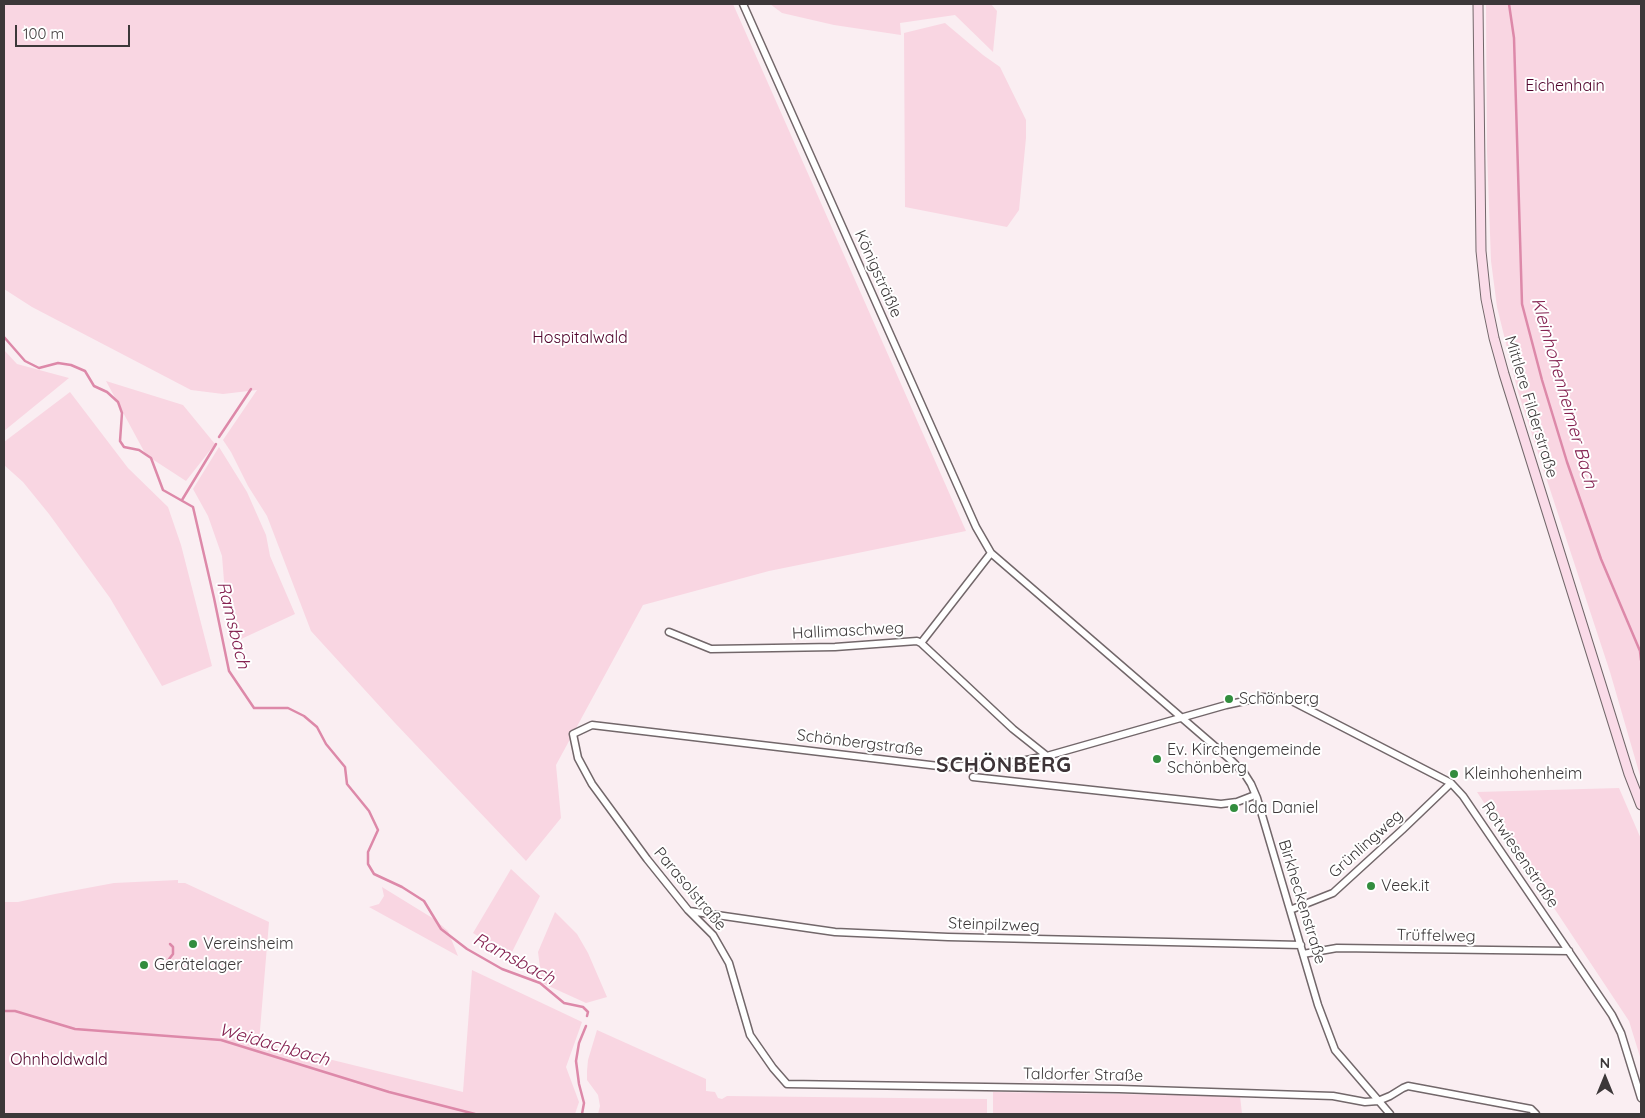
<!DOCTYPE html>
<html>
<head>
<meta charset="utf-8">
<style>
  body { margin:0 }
  #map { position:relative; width:1645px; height:1118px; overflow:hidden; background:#faeef2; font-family:Quicksand,sans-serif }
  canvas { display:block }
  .frame { position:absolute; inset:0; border:5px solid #3c3839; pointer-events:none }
  .north { position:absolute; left:1580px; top:1053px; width:50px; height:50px; -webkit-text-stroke:4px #fff; paint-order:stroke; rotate:0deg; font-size:14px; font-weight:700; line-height:20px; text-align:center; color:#3c3839 }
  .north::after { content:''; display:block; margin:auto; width:18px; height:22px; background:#3c3839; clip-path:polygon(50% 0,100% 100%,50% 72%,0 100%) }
  .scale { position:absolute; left:15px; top:25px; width:115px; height:22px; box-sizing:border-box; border:2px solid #3c3839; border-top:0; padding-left:6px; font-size:15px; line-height:18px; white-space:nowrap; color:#3c3839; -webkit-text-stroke:4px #fff; paint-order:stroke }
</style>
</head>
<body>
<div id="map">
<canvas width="1645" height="1118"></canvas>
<div class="frame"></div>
<div class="north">N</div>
<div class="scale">100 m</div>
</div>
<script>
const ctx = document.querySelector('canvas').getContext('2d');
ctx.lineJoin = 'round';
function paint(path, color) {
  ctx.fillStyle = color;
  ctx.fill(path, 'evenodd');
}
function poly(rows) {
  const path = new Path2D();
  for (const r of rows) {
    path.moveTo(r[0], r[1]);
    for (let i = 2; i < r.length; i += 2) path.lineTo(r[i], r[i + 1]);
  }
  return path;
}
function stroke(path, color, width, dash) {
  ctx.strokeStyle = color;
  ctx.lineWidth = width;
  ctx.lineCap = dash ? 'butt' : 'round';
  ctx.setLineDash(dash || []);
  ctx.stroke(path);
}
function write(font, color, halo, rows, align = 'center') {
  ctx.font = font + ' Quicksand,sans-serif';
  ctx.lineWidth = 4;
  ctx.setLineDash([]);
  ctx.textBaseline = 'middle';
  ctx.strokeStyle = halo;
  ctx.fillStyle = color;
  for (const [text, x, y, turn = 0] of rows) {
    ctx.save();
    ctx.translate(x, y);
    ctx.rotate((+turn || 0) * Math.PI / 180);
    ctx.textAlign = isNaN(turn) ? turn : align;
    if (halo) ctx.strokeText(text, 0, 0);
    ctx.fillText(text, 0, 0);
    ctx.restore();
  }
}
const green = poly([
  [4,4,733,4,966,531,769,571,643,605,556,765,561,818,526,861,395,723,311,631,267,516,248,486,231,452,223,440,257,390,223,394,191,390,32,307,4,289],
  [770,4,991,4,997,11,993,52,955,15,900,23,901,35,834,25,782,13],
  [1486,4,1641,4,1641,779,1610,672,1518,392,1497,307,1491,261,1487,151],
  [945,23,983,55,1000,67,1026,120,1026,138,1019,210,1007,227,905,207,904,33],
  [4,350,17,364,69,378,4,431],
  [106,381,183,405,215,444,186,481,146,455],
  [70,392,128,468,168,507,181,545,212,666,162,686,110,598,49,514,23,482,4,465,4,442],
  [219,447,247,492,266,535,270,556,295,614,239,640,232,618,224,581,222,556,208,516,193,489],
  [1619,788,1641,839,1641,1060,1629,1021,1477,792],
  [511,869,540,896,510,956,473,933],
  [178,880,178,883,185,883,269,922,259,1042,463,1092,472,970,582,1022,566,1067,579,1102,575,1114,4,1114,4,902,18,902,55,894,114,883],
  [382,887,434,919,448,931,458,956,369,907,379,904,384,896],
  [555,912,577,934,588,953,607,997,586,1003,542,983,538,952],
  [597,1030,706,1079,706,1091,715,1092,718,1098,722,1099,727,1096,987,1099,987,1114,598,1114,600,1106,598,1095,587,1080,587,1071,588,1060],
  [993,1092,1240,1096,1242,1114,993,1114]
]);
const stream = poly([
  [1509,4,1514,38,1522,304,1542,380,1567,462,1601,559,1640,651,1641,660],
  [4,337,25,361,39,368,58,363,71,365,85,371,94,386,107,392,118,402,122,413,120,441,124,447,139,450,151,458,163,490,193,507,214,598,229,671,254,708,288,708,304,716,317,727,326,744,345,767,347,784,369,811,378,830,368,852,368,864,374,874,402,887,424,901,441,929,467,949,502,969,540,983,564,1003,583,1007,588,1012,587,1016],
  [219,437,251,389],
  [182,500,216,444],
  [166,963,173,954,173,947,170,944],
  [4,1011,15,1011,75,1029,221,1040,389,1092,475,1114],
  [582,1114,584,1103,579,1084,576,1061,579,1043,586,1026]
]);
const street = poly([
  [743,4,976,527,991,553,1233,762,1244,773,1251,784,1257,798,1318,1005,1335,1050,1390,1114],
  [669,632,711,649,835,647,917,641,921,643,1013,729,1047,756],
  [921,643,991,553],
  [973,777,1221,804,1237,802,1255,795],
  [1290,910,1333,893,1402,830,1451,783],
  [689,911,835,932,948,937,1301,945],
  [1303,954,1337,948,1569,951],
  [1536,1114,1531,1109,1408,1086,1403,1088,1390,1096,1378,1101,1365,1102,1333,1096,1119,1089,787,1084,773,1068,750,1035,729,963,713,935,688,910,647,859,592,784,578,758,573,734,592,725,947,767,1016,762,1047,756,1226,705,1263,697,1288,699,1451,783,1463,796,1612,1015,1621,1033,1641,1098]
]);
const secondary = poly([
  [1478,4,1481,251,1486,299,1494,338,1504,374,1629,774,1641,805]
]);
const markers = [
  [1229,699,5,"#328d3e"],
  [1157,759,5,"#328d3e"],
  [1454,774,5,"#328d3e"],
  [1234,808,5,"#328d3e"],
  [1371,886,5,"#328d3e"],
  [193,944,5,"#328d3e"],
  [144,965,5,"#328d3e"]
];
const parkNames = [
  ["Eichenhain",1565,86],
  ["Hospitalwald",580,338],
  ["Ohnholdwald",59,1060]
];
const streetNames = [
  ["Königsträßle",878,274,66],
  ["Mittlere Filderstraße",1531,407,73],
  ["Hallimaschweg",848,631,-3],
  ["Schönbergstraße",860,743,7],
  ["Grünlingweg",1366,844,-42],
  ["Rotwiesenstraße",1520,855,56],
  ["Parasolstraße",690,889,50],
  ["Birkheckenstraße",1302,902,73],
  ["Steinpilzweg",994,925,2],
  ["Trüffelweg",1436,936,1],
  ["Taldorfer Straße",1083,1075,1]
];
const poiNames = [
  ["Schönberg",1239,699],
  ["Ev. Kirchengemeinde",1167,750],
  ["Schönberg",1167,768],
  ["Kleinhohenheim",1464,774],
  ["Ida Daniel",1244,808],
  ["Veek.it",1381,886],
  ["Vereinsheim",203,944],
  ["Gerätelager",154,965]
];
const waterNames = [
  ["Kleinhohenheimer Bach",1564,393,74],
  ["Ramsbach",233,625,76],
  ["Ramsbach",514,959,28],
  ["Weidachbach",274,1045,16]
];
const districtNames = [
  ["SCHÖNBERG",1004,766]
];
paint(green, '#f9d6e2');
stroke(stream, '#dd89a9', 2.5);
stroke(street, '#72676a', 9);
stroke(secondary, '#72676a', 11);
stroke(street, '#fff', 6);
stroke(secondary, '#fadbe8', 9);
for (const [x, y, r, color] of markers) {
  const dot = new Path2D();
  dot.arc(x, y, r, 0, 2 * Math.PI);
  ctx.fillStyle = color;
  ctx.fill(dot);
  stroke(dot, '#fff', 2);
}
write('16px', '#50032b', '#fff', parkNames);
write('16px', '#3c3839', '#fff', streetNames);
write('16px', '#3c3839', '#fff', poiNames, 'left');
write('italic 18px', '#852251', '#fff', waterNames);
ctx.letterSpacing = '1px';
write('bold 21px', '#3d3437', '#fff', districtNames);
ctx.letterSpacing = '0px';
</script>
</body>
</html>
